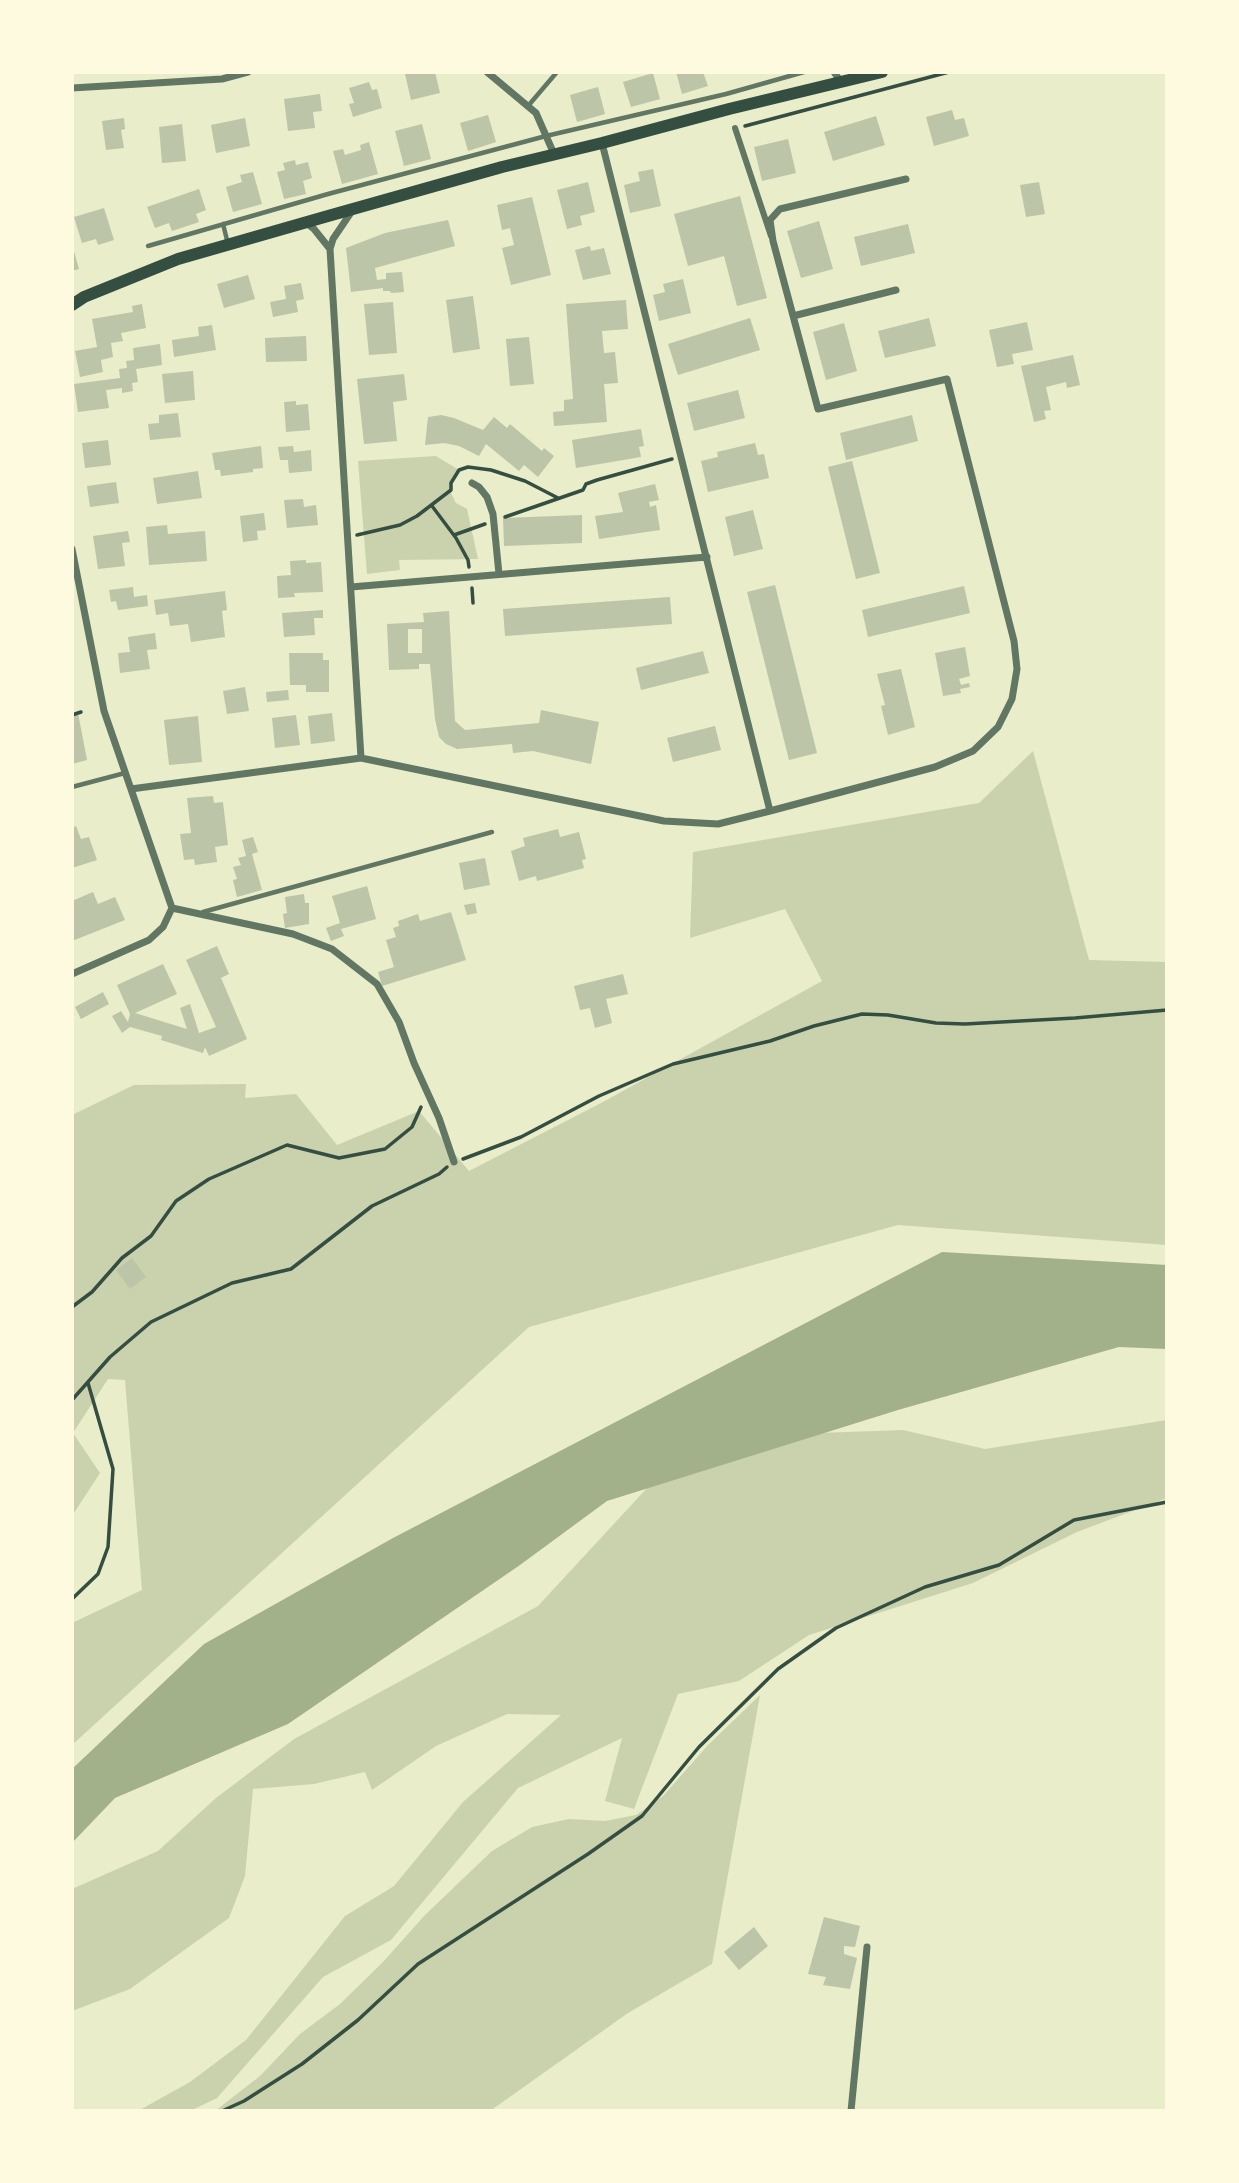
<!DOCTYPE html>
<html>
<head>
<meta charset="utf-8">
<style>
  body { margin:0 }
  #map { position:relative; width:1239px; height:2183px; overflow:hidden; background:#e9edc9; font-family:"Nunito Sans",sans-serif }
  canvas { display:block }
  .frame { position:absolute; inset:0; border:74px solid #fefae0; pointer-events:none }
</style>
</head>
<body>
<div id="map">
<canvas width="1239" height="2183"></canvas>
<div class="frame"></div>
</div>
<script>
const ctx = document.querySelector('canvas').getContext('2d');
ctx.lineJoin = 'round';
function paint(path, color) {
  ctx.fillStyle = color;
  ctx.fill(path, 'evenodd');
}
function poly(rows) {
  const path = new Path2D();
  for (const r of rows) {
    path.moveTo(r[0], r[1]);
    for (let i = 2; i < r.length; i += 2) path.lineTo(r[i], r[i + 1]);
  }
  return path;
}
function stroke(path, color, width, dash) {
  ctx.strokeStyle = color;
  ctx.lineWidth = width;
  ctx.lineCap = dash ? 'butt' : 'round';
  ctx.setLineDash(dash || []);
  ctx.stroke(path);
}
const green = poly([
  [436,456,459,470,451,483,451,493,456,503,467,509,478,559,399,560,400,570,367,574,358,461],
  [1033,751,1089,960,1167,962,1167,1245,898,1225,529,1327,72,1745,72,1623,142,1590,125,1380,108,1379,73,1433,100,1473,72,1516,72,1115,134,1085,246,1084,245,1098,296,1094,337,1145,419,1111,469,1171,603,1102,822,981,785,909,690,938,693,852,979,803],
  [1167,1420,1167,1498,1077,1532,973,1583,809,1635,739,1681,678,1694,634,1809,605,1801,622,1738,518,1788,391,1940,323,1977,217,2098,190,2111,138,2111,190,2082,246,2040,345,1916,394,1886,463,1802,561,1715,507,1714,436,1746,372,1790,365,1772,314,1784,253,1789,245,1876,229,1918,130,1989,72,2011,72,1889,158,1851,216,1798,294,1739,538,1606,647,1488,790,1434,903,1430,985,1449],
  [760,1695,712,1964,628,2013,490,2111,215,2111,260,2076,300,2034,340,2004,383,1962,425,1915,492,1851,532,1827,569,1819,605,1821,636,1815,663,1796,708,1745]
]);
const water = poly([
  [942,1252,1167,1265,1167,1349,1119,1347,898,1410,607,1501,520,1565,288,1724,115,1798,72,1843,72,1769,204,1644,393,1538]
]);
const building = poly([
  [413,72,435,72,440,93,411,100,405,74],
  [676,72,703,72,708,86,682,94],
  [653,73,660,99,631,107,623,82],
  [369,82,372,90,377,89,382,108,353,117,349,104,354,103,349,88],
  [598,87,605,114,577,122,570,95],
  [320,94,322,111,313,112,315,128,288,131,284,99],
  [952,110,955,120,964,118,969,136,934,146,926,117],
  [488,115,496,142,468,151,460,123],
  [876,116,885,145,833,161,824,132],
  [124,118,125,129,121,130,124,148,106,150,102,121],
  [245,118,250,146,216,153,211,125],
  [182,124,186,161,162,163,159,127],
  [422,124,431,159,404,166,395,131],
  [788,139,796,173,762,181,754,147],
  [369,142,378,174,342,184,333,151,343,149,345,155,361,150,360,145],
  [295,160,296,165,308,162,312,178,303,181,306,194,284,199,277,172,285,170,283,163],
  [653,169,661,206,630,213,624,185,640,181,638,172],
  [253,172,262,204,233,212,226,187,242,182,240,175],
  [588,182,595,212,580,216,582,225,567,229,557,190],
  [1039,182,1045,214,1026,217,1020,185],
  [199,189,206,210,196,214,199,222,172,231,169,223,155,228,147,207],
  [740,196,767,298,737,306,724,256,688,266,674,214],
  [532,197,551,275,511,285,502,248,514,245,510,228,502,230,497,205],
  [104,208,114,240,98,245,96,239,82,243,74,217],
  [448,220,455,246,375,268,377,280,386,279,386,273,402,272,404,292,391,293,390,291,383,291,383,288,351,292,346,248,385,233],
  [819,221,833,269,801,278,787,231],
  [908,224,915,253,861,266,854,237],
  [72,244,79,269,72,271],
  [590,246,591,251,604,248,611,274,583,280,575,250],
  [248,275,255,299,224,308,217,284],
  [683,279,691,313,659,321,653,295,665,292,663,284],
  [301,283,304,299,296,301,298,312,273,317,270,302,286,299,284,286],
  [473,296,480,349,453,353,446,300],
  [626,300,628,329,602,331,604,353,615,352,618,383,604,384,607,422,554,426,553,412,564,411,564,400,573,399,566,304],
  [393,302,397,353,369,355,364,304],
  [142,304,146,328,121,333,123,341,111,343,113,357,101,360,103,372,80,377,75,351,97,347,92,319,133,312,132,306],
  [750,318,760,350,678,375,668,344],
  [929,318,936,346,885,358,878,331],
  [1027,322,1033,350,1012,354,1014,364,997,367,989,330],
  [844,323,857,371,826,380,813,332],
  [212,325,216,350,174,357,172,340,199,336,198,327],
  [306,336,307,361,266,362,265,338],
  [529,337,534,384,510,386,506,339],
  [160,344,162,365,136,369,138,382,132,383,133,391,122,393,122,388,106,390,109,408,78,412,74,384,120,378,119,369,127,368,126,361,134,360,133,348],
  [1073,355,1080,385,1067,388,1066,382,1046,387,1051,410,1044,411,1046,419,1034,422,1021,366],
  [193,371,195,400,165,403,162,374],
  [404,374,407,400,393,402,397,441,364,444,357,379],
  [738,390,745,418,694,431,687,403],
  [296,401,296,405,308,404,310,430,286,432,284,402],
  [178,413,181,437,150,440,148,424,159,423,159,415],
  [441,415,454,418,483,430,494,417,507,428,510,424,542,451,544,448,554,456,538,477,524,465,519,471,486,444,479,456,459,446,444,443,425,445,428,417],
  [912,415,918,441,846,460,840,433],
  [641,429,644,446,639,447,641,457,576,468,572,440],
  [108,440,111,465,85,468,82,443],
  [755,443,758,455,764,454,769,478,708,492,701,461,718,457,717,452],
  [261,446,263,468,253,469,253,472,221,476,220,470,215,470,212,453],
  [293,446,294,452,311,450,312,471,289,473,288,460,280,460,278,447],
  [852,461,880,573,856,579,828,467],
  [198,471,202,498,157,504,153,478],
  [116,482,119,503,90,507,87,486],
  [655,484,659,500,649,502,650,507,656,505,660,530,599,539,595,516,623,512,618,493],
  [303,499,304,507,316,505,318,525,287,528,284,500],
  [753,510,763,549,734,556,725,517],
  [264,513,266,530,257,531,258,540,243,542,240,516],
  [582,515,582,543,504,546,503,518],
  [167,525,168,534,205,531,207,561,149,565,146,527],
  [128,531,130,542,122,543,125,566,98,569,93,536],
  [306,560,306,563,321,562,323,592,294,593,295,597,278,598,277,576,291,575,290,561],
  [775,585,817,753,789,760,747,592],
  [964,586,970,613,868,637,862,610],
  [133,587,134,597,147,595,148,606,118,610,116,601,111,602,109,590],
  [225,591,227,610,222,611,225,637,191,642,188,624,170,626,168,613,156,615,154,600],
  [670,597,672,624,505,636,503,609],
  [323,610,323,618,314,618,315,635,284,637,282,613],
  [449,611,455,721,465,730,539,723,541,710,599,722,591,764,533,751,513,753,512,744,457,749,446,744,439,737,435,719,430,664,419,664,419,669,389,670,387,624,424,622,423,613],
  [408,629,422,629,422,653,408,653],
  [155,633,157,649,147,650,150,669,120,673,118,653,130,652,128,637],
  [965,647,970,676,959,679,961,685,969,683,970,687,960,689,961,693,943,696,935,653],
  [703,651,709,673,641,690,636,668],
  [289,653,323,653,323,660,329,660,329,692,306,692,306,685,290,685],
  [901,669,915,727,888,735,881,706,885,705,877,674],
  [245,687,249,711,227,714,223,691],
  [288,690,289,700,267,702,266,692],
  [78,713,87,760,72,764,72,715],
  [332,713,335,741,311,744,308,716],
  [296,715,300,745,275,748,272,718],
  [198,716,202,762,169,765,164,720],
  [715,726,721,750,673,762,667,738],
  [213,796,214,803,223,802,228,845,215,847,217,862,195,865,194,859,184,860,180,834,191,833,187,798],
  [76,826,81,839,89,837,97,860,72,868,72,828],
  [558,829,560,837,579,832,586,859,582,860,584,868,537,881,536,876,519,881,511,851,525,846,523,838],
  [253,837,258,852,252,854,262,890,237,897,233,880,237,879,233,867,241,865,238,858,246,856,242,840],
  [485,858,490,885,464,890,459,863],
  [367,886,376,919,341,929,344,936,331,941,326,928,340,923,332,896],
  [93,892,98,904,115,897,125,920,72,941,72,901],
  [304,894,305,903,309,903,309,924,285,928,283,914,287,913,285,897],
  [475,903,477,913,467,915,464,905],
  [451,912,466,960,382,986,378,972,394,967,386,940,396,937,393,928,399,926,398,921,418,914,420,921],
  [217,946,229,974,221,978,247,1039,209,1056,205,1047,203,1053,161,1040,162,1036,130,1027,122,1033,112,1016,121,1011,128,1022,130,1014,117,985,163,964,177,994,135,1013,187,1029,180,1008,190,1004,199,1033,216,1027,186,960],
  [623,974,628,994,606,999,612,1023,595,1028,590,1008,580,1010,574,986],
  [103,992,109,1004,81,1019,75,1007],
  [132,1258,146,1277,130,1289,116,1270],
  [824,1917,860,1926,855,1947,844,1946,844,1954,857,1958,850,1989,823,1985,826,1977,808,1974],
  [754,1927,768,1946,739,1970,724,1952]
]);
const path = poly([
  [745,126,949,72],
  [432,506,456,538,468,560,469,567],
  [505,517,583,490,586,484,597,480,672,459],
  [357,535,400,525,417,516,451,490,451,483,459,470,468,467,491,470,525,481,558,498],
  [454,535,485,524],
  [472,588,473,603],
  [72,715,81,712],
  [463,1159,521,1137,599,1096,673,1064,770,1041,814,1026,862,1014,888,1015,936,1023,965,1024,1075,1018,1167,1010],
  [72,1307,92,1292,122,1258,151,1236,176,1201,209,1179,287,1145,339,1158,385,1149,412,1127,421,1107],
  [72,1400,110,1357,151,1322,232,1283,291,1269,372,1206,439,1174,447,1167],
  [72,1599,98,1574,108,1547,113,1469,88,1383],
  [222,2111,244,2101,302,2064,358,2020,418,1964,588,1854,642,1816,699,1747,778,1669,836,1628,925,1587,999,1565,1074,1520,1167,1502]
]);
const service = poly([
  [528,106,557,72],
  [223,224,228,244],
  [148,246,328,194,546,136,726,94,804,72],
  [72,787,125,773],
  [203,912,492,832]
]);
const pedestrian = poly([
  [735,128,771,236]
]);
const minor = poly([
  [487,72,536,113,554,154],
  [834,72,841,82],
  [72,88,222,79,248,72],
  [602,143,770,811,935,767,973,751,998,727,1012,699,1017,669,1014,641,947,379,818,409,773,241,770,220,780,209,906,179],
  [352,211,333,239,330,249,361,758,664,821,718,824,770,811],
  [305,222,314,229,330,249],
  [793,316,896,290],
  [472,483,479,487,487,497,493,514,499,574],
  [72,549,104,711,172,908,163,927,149,940,72,974],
  [351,587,707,557],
  [131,789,361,758],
  [172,908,293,934,332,949,377,984,399,1022,414,1063,439,1118,454,1162],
  [851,2111,867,1947]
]);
const primary = poly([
  [72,305,84,297,178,259,328,216,502,167,602,143,729,109,882,72]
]);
paint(green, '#cad2ad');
paint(water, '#a3b18a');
paint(building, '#bcc5a7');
stroke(path, '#344e41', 3.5);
stroke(service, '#617663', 4.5);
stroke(pedestrian, '#617663', 6);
stroke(minor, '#617663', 7);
stroke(primary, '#344e41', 12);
</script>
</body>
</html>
